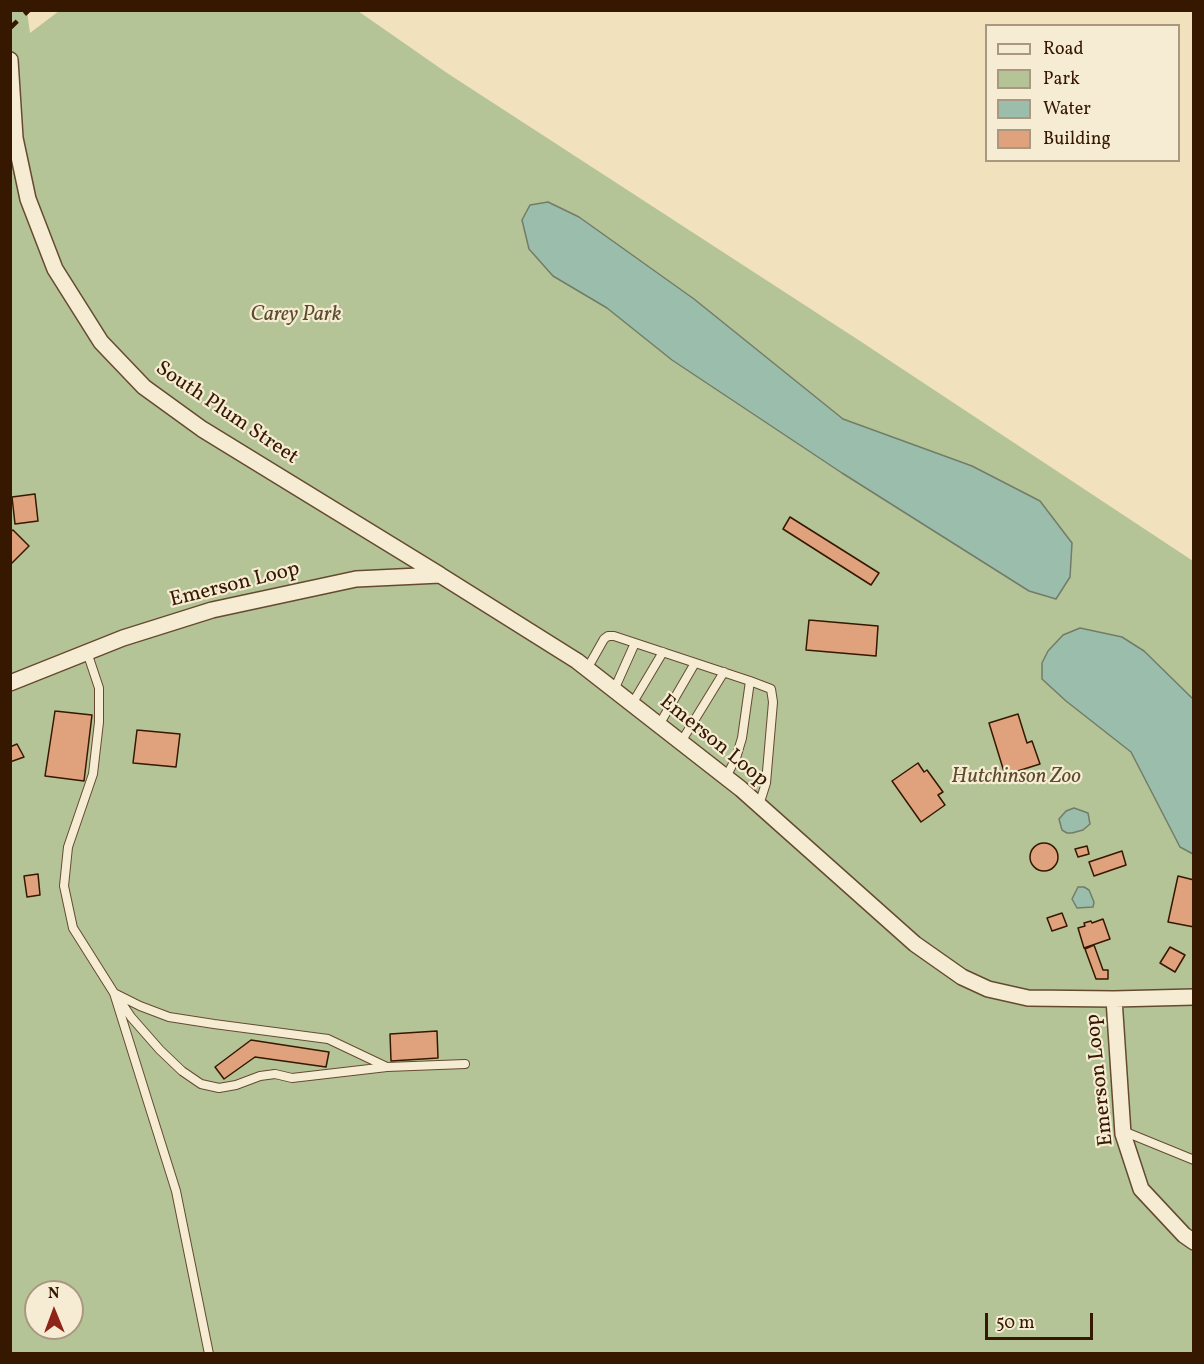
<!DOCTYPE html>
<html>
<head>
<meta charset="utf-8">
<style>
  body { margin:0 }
  #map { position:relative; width:1204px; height:1364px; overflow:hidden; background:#f1e1bd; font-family:Vollkorn,serif }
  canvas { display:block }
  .frame { position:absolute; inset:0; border:12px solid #361801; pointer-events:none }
  .legend { position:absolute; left:985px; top:24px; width:195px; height:138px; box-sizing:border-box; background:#f6ecd4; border:2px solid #a99780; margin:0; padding:8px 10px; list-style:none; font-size:18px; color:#361801 }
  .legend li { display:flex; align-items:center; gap:12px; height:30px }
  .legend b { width:30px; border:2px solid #a99780 }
  .north { position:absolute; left:24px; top:1280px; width:60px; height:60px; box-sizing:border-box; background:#f6ecd4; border:2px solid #a99780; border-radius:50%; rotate:359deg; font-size:16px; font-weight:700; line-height:24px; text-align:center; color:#361801 }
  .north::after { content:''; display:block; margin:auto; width:21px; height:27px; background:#8f2418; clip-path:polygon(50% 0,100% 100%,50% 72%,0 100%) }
  .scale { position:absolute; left:985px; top:1313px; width:108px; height:27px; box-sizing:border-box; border:3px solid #361801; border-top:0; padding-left:8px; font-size:18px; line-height:21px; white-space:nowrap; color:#361801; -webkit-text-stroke:4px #f6ecd4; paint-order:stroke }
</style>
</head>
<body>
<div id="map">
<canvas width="1204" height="1364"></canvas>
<div class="frame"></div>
<ul class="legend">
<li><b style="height:8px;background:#f6ecd4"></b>Road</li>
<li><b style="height:16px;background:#b4c496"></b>Park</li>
<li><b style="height:16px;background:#9bbeac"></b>Water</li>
<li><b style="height:16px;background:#dfa27c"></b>Building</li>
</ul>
<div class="north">N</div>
<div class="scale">50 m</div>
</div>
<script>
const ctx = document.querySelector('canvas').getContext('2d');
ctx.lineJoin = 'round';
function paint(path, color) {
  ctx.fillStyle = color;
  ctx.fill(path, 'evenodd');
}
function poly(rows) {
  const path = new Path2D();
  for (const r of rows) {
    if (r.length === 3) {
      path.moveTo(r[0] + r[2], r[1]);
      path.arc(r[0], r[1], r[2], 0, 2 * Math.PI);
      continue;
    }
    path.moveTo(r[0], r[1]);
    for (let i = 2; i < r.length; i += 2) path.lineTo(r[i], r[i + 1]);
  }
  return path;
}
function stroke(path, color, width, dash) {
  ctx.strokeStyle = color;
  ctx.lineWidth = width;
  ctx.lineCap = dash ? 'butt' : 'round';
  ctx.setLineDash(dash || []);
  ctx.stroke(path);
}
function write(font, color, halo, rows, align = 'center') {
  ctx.font = font + ' Vollkorn,serif';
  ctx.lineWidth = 4.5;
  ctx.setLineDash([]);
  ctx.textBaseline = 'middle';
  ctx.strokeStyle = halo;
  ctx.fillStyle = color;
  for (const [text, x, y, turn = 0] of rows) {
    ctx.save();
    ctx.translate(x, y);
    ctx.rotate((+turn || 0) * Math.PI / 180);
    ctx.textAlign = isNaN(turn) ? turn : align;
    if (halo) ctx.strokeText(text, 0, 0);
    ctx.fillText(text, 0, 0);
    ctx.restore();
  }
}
const green = poly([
  [10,11,27,11,30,33,59,11,358,11,447,73,860,341,1193,561,1193,1353,11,1353],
  [36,1292,72,1292,72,1328,36,1328]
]);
const water = poly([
  [548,202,579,217,694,299,843,419,972,466,1040,501,1072,543,1070,577,1056,599,1029,591,842,473,672,360,607,308,553,276,529,249,522,220,530,205,548,202],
  [1080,628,1122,637,1144,651,1193,699,1193,854,1180,847,1131,752,1066,701,1042,679,1042,663,1048,651,1063,635,1080,628],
  [1074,808,1088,813,1090,824,1083,830,1072,833,1067,833,1062,830,1059,819,1066,811,1074,808],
  [1078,887,1084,887,1089,890,1094,902,1093,907,1077,908,1072,899,1078,887]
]);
const building = poly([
  [35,494,38,521,15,524,12,497,35,494],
  [790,517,879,573,871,585,783,529,790,517],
  [13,530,29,546,10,565,10,532,13,530],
  [809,620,878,626,876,656,806,650,809,620],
  [55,711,92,715,84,781,45,776,55,711],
  [1018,714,1027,743,1032,741,1040,764,1005,775,989,723,1018,714],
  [137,730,180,734,176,767,133,763,137,730],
  [17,744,24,757,10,762,10,747,17,744],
  [918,763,924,772,927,770,943,792,938,795,945,805,921,822,892,781,918,763],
  [1044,857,14],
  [1087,846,1089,854,1078,857,1075,849,1087,846],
  [1122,851,1126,865,1094,876,1089,862,1122,851],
  [38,874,40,895,27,897,24,876,38,874],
  [1178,876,1194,880,1194,927,1168,922,1178,876],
  [1062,913,1067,926,1052,931,1047,918,1062,913],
  [1103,919,1110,939,1084,948,1078,928,1085,926,1084,923,1091,921,1092,923,1103,919],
  [1094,945,1103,970,1108,970,1108,979,1096,979,1085,949,1094,945],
  [1170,947,1185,955,1175,972,1160,963,1170,947],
  [437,1031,438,1058,391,1061,390,1034,437,1031],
  [251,1040,329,1052,326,1067,255,1057,224,1079,215,1067,251,1040]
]);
const service = poly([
  [87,652,99,688,99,722,93,774,68,847,64,886,73,928,114,993,148,1102,176,1191,209,1354],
  [587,669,604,639,608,636,614,636,750,681,771,689,773,702,766,783,759,805],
  [614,690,635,643],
  [632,704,663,652],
  [659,725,695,663],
  [681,742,724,672],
  [726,777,736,758,742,738,750,681],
  [114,993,140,1006,169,1017,214,1024,328,1039,387,1067,465,1064],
  [119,999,131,1017,160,1050,182,1071,201,1084,219,1088,236,1085,260,1076,275,1074,292,1078,387,1067],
  [1123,1131,1194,1160]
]);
const minor = poly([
  [10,60,15,138,28,199,55,269,101,342,144,387,202,429,440,575],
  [10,683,123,638,212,610,356,579,440,575,577,661,741,789,915,944,962,977,988,989,1028,998,1114,999,1123,1134,1141,1189,1184,1235,1194,1242],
  [1114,999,1194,997]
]);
const rail = poly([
  [10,28,29,10]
]);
const parkNames = [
  ["Carey Park",296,316],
  ["Hutchinson Zoo",1016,778]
];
const streetNames = [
  ["South Plum Street",226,414,34],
  ["Emerson Loop",235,586,-14],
  ["Emerson Loop",713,742,39],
  ["Emerson Loop",1101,1080,-96]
];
paint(green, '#b4c496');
paint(water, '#9bbeac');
stroke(water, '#737c68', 1.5);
paint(building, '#dfa27c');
stroke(building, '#361801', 1.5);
stroke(service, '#654a30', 10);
stroke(minor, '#654a30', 18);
stroke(service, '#f6ecd4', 8);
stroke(minor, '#f6ecd4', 15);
stroke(rail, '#361801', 4.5, [10, 10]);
write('italic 21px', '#5c4c2e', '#f6ecd4', parkNames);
write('21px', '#361801', '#f6ecd4', streetNames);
</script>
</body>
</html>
